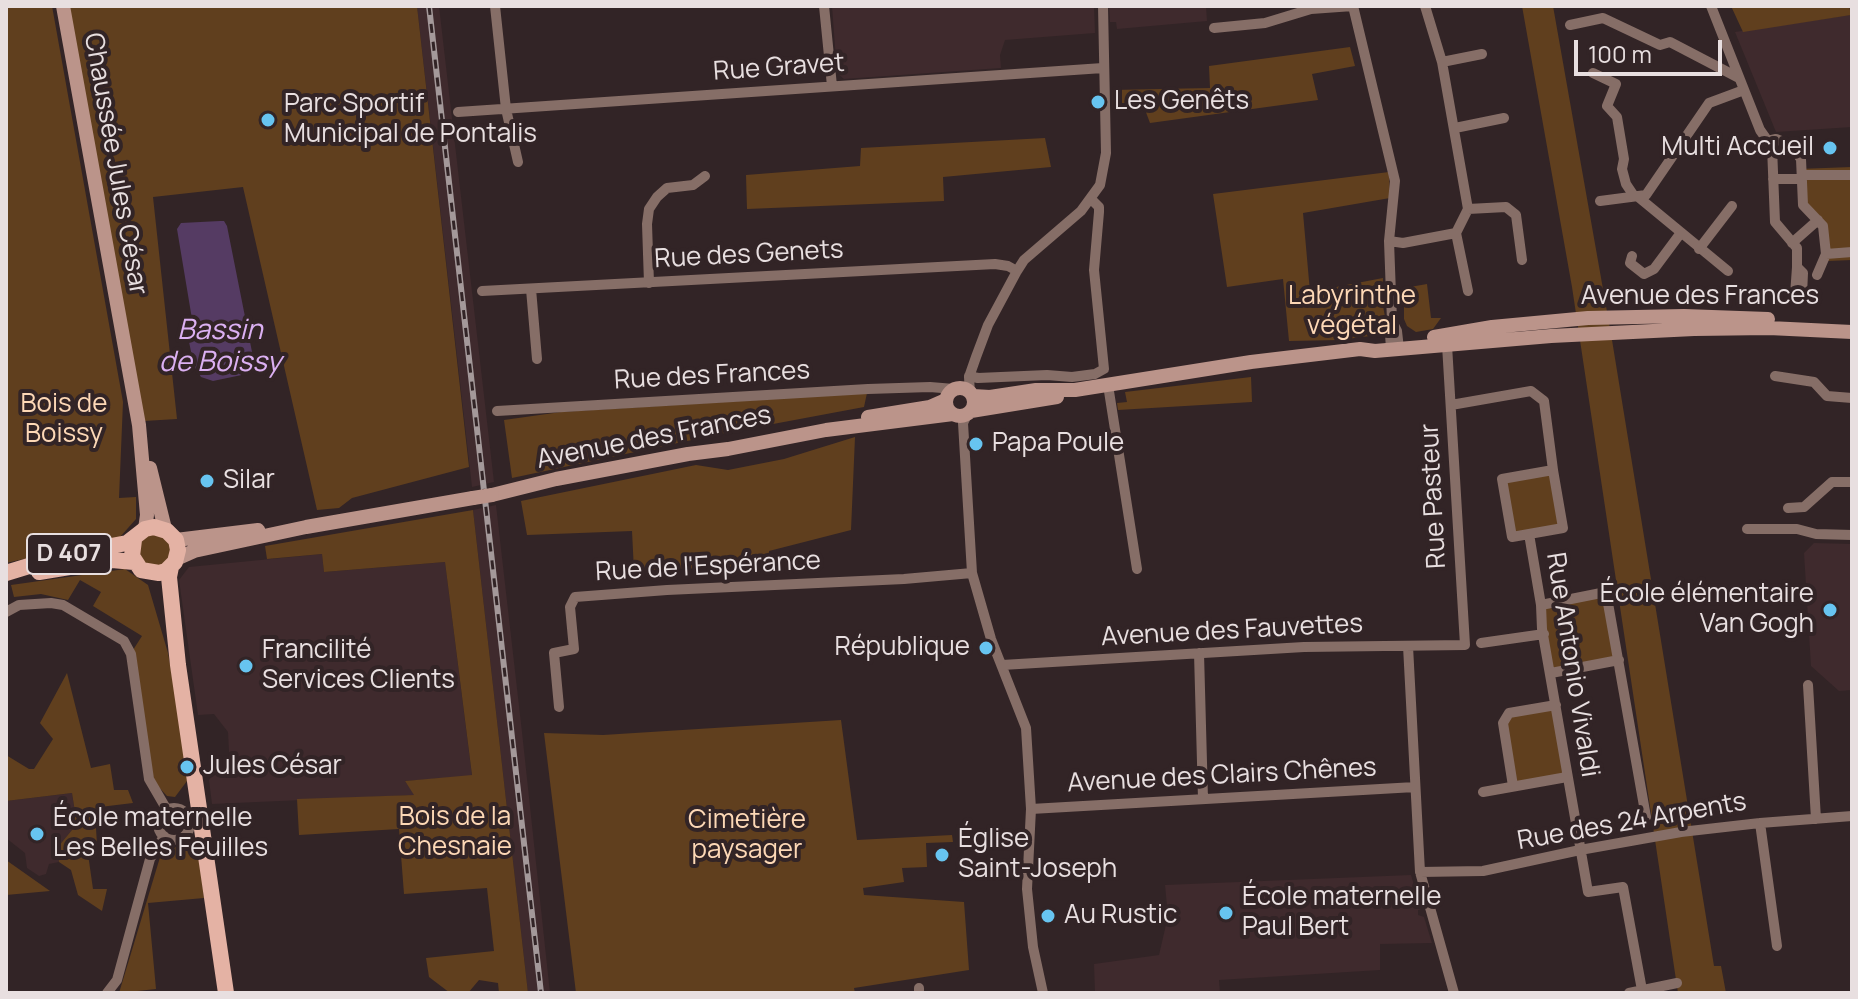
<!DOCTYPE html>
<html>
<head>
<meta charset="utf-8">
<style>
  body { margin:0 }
  #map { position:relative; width:1858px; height:999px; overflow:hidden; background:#322426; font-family:Manrope,sans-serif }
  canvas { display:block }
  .frame { position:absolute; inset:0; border:8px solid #e8dfe0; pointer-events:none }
  .scale { position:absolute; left:1574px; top:40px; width:148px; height:36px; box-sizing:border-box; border:4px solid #e8dfe0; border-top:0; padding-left:10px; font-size:24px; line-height:28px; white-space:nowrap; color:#e8dfe0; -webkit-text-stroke:6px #322426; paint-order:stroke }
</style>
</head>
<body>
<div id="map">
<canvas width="1858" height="999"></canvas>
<div class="frame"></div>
<div class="scale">100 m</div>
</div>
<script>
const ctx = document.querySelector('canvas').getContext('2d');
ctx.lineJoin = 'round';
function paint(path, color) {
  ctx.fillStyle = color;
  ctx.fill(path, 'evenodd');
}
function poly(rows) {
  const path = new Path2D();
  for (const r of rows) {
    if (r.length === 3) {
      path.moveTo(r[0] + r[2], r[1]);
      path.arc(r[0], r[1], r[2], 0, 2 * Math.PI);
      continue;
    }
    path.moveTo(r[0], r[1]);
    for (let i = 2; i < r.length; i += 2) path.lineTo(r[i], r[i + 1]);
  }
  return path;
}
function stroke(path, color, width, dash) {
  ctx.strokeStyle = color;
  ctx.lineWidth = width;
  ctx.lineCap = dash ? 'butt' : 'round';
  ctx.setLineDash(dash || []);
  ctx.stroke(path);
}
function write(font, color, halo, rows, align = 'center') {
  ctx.font = font + ' Manrope,sans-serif';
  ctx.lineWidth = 8;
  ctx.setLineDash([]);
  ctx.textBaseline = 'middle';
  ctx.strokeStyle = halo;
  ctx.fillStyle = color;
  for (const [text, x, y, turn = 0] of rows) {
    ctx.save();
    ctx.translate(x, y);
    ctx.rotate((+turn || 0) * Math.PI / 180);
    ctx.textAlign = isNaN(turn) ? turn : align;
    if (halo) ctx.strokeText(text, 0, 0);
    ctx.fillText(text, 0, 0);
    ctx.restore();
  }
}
const built = poly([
  [417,6,439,6,494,482,472,487],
  [832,6,1094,6,1095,33,1005,40,1000,55,1001,68,844,79,837,73],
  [1109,6,1206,6,1207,21,1117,29,1116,22,1110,22],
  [1848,6,1852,6,1852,127,1776,132,1735,32,1850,15],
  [496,505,522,732,550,993,528,993,473,510],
  [1814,543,1852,544,1852,690,1839,691,1811,666,1804,553],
  [322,554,324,572,445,562,472,776,405,781,415,795,212,804,209,780,214,773,230,771,228,732,214,714,198,715,179,580,189,567],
  [72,793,75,813,72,830,57,848,59,862,49,864,46,874,39,876,27,868,25,853,6,838,6,801],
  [1411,875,1421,909,1418,910,1418,915,1424,917,1432,943,1380,944,1380,970,1219,980,1220,993,1095,993,1094,964,1159,955,1168,916,1165,885]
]);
const green = poly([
  [6,6,52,6,123,402,119,498,136,497,136,519,120,537,6,563],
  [68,6,417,6,469,467,352,498,339,508,317,510,243,187,153,197,177,419,144,421],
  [1522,6,1553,6,1612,340,1714,966,1721,966,1726,993,1678,993,1572,287],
  [1731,6,1849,6,1851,15,1743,32],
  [1350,47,1355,66,1312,74,1318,100,1150,123,1144,107,1112,108,1112,90,1210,88,1209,66],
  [1045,138,1051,167,943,177,944,201,747,209,746,175,860,166,861,148],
  [1852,167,1852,260,1827,261,1823,226,1800,207,1798,169],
  [1389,172,1390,198,1303,213,1310,292,1383,278,1382,300,1385,317,1377,332,1370,336,1339,340,1289,341,1283,279,1227,287,1213,194],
  [1427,284,1431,318,1441,318,1433,329,1416,332,1407,326,1404,319,1404,288],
  [1251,377,1252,402,1118,410,1117,403,1127,402,1125,392],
  [867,393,864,407,725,433,512,478,504,420,561,412],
  [855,437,851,530,769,551,769,565,634,571,632,531,527,535,521,501,696,465,728,470,784,459],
  [1553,470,1563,528,1512,537,1502,479],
  [473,510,528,993,499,993,498,983,479,980,468,993,450,993,429,977,426,958,494,951,487,888,404,894,399,829,299,835,297,799,414,795,405,781,472,775,445,562,324,572,322,554,267,559,265,546],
  [153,532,166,536,173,553,162,566,146,566,136,546],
  [125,569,148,585,168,653,190,777,175,797,167,796,154,782,133,650,142,636,93,606,101,592,80,580,68,600,41,594,14,597,11,585],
  [1606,592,1619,660,1551,673,1541,605],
  [67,673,91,768,110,764,114,790,128,790,133,803,100,807,101,827,96,828,97,845,87,847,93,889,107,889,102,911,78,895,71,870,59,862,57,848,72,830,75,812,72,793,6,801,6,755,29,769,34,769,53,739,40,723],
  [1556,705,1567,777,1513,786,1503,723,1509,713],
  [841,720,857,840,952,835,953,842,926,843,927,867,902,868,904,882,863,888,864,895,964,902,969,970,854,988,855,993,576,993,544,733,603,735],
  [175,847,189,848,200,859,204,898,148,903,156,989,119,993,161,854],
  [6,860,50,891,6,895]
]);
const water = poly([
  [220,221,224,221,227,226,256,372,213,381,201,377,194,366,188,337,194,331,177,229,181,223]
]);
const street = poly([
  [495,6,506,109,518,162],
  [824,6,832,86],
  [1353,6,1395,181,1389,241,1392,321],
  [1711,6,1760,130,1772,147,1775,222,1797,248,1797,267,1803,273,1802,295,1795,295,1797,267],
  [1570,25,1603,18,1660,45,1670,42,1739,78],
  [1214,28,1265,23,1311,9,1353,6],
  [1442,62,1482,54],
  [1593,73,1616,84,1607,106,1617,117,1624,159,1622,169,1626,184,1634,196],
  [458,112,1103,68],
  [1455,128,1504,118],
  [1767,141,1776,139,1791,145,1801,159,1803,205,1823,226,1826,254,1817,275],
  [1802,175,1852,175],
  [1773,179,1802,179],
  [1637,196,1728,271],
  [1600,201,1646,195,1709,103,1744,90],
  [1468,209,1506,207,1516,215,1522,260],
  [1456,233,1468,291],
  [1389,241,1403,243,1456,233,1468,209,1442,62,1425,6],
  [1792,243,1818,220],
  [1699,249,1732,206],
  [1826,254,1852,252],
  [1632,256,1630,263,1644,274,1654,269,1680,234],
  [649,283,647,224,649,209,657,197,667,188,693,185,705,176],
  [531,289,537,359],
  [482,291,995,264,1008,266,1017,271],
  [1391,349,1390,334,1392,321,1397,331,1399,349],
  [969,376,978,378,1047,375,1072,377,1095,374,1104,369,1094,270,1099,212,1099,207,1091,199],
  [1775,376,1814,382,1827,396,1852,398],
  [1108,385,1137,569],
  [970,393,969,377,976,357,988,325,1017,271,1024,260,1081,211,1100,185,1106,153,1103,6],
  [1451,405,1531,391,1544,401,1553,470],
  [497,411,868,389,930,387,954,389],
  [968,413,963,423,972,573,991,639,1026,728,1031,809,1027,889,1033,947,1043,993],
  [1553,470,1563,528,1512,537,1502,479,1553,470],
  [1788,508,1804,507,1832,482,1852,482],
  [1747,529,1797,529,1816,534,1852,535],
  [1529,534,1541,605,1542,629,1588,892,1623,887,1642,990],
  [1541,605,1606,592,1646,817,1640,818],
  [6,612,19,605,51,603,63,605,124,641,131,654,149,779,167,810],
  [1481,643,1544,634],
  [1408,646,1420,872,1454,993],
  [1199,653,1203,799],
  [1002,665,1304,647,1465,645,1447,345],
  [1551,673,1619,660],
  [1808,685,1816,819],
  [559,707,554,653,574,649,570,607,575,597,667,590,904,579,972,573],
  [1513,786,1503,723,1509,713,1556,705],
  [1483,792,1567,777],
  [174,824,16],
  [1031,809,1415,787],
  [1760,823,1777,946],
  [1420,872,1483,871,1580,850,1681,832,1760,823,1852,816],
  [919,988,919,993],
  [107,993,117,980,150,859,164,836],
  [1629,993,1677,983]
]);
const secondary = poly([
  [63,6,139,425,147,515,145,529],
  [1434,337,1492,327,1588,318,1684,316,1768,319],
  [960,402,14],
  [973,396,990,397,1036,390,1075,390,1251,362,1360,349,1375,351,1551,336,1694,329,1769,328,1852,332],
  [971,411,1057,397],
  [868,417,930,407,946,400],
  [150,468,165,529],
  [492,495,556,479,688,454,728,449,826,430,953,414],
  [176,540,258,530],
  [176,559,194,551,306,527,473,498]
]);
const primary = poly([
  [171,567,169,577,178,665,226,993],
  [39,572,112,560,134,562],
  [6,573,68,554,127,543,145,529,154,527,167,531,176,540,178,550,175,562,166,571,159,573,141,570,132,556,134,540]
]);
const rail = poly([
  [429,6,541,993]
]);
const secondaryBridge = poly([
  [473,498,492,495]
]);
const markers = [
  [1098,102,8,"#67c4f0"],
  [268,120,8,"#67c4f0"],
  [1830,148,8,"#67c4f0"],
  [976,444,8,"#67c4f0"],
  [207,481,8,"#67c4f0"],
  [1830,610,8,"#67c4f0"],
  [986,648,8,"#67c4f0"],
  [246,666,8,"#67c4f0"],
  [187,767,8,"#67c4f0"],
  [37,834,8,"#67c4f0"],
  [942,855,8,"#67c4f0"],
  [1226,913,8,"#67c4f0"],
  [1048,916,8,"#67c4f0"]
];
const shields = [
  [69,554,84]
];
const shieldNames = [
  ["D 407",69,554]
];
const streetNames = [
  ["Rue Gravet",779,68,-4],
  ["Chaussée Jules César",115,164,80],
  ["Rue des Genets",749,255,-3],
  ["Avenue des Frances",1700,297],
  ["Rue des Frances",712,376,-3],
  ["Avenue des Frances",654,438,-11],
  ["Rue Pasteur",1434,496,-93],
  ["Rue de l'Espérance",708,567,-3],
  ["Avenue des Fauvettes",1232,631,-3],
  ["Rue Antonio Vivaldi",1572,665,81],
  ["Avenue des Clairs Chênes",1222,776,-3],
  ["Rue des 24 Arpents",1632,822,-10]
];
const poiNames = [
  ["Les Genêts",1114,102],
  ["Parc Sportif",284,105],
  ["Municipal de Pontalis",284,135],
  ["Multi Accueil",1814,148,"right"],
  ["Papa Poule",992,444],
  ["Silar",223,481],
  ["École élémentaire",1814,595,"right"],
  ["Van Gogh",1814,625,"right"],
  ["République",970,648,"right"],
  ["Francilité",262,651],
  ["Services Clients",262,681],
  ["Jules César",203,767],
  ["École maternelle",53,819],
  ["Les Belles Feuilles",53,849],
  ["Église",958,840],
  ["Saint-Joseph",958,870],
  ["École maternelle",1242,898],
  ["Paul Bert",1242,928],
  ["Au Rustic",1064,916]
];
const parkNames = [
  ["Labyrinthe",1352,297],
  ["végétal",1352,327],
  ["Bois de",64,405],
  ["Boissy",64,435],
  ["Bois de la",455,818],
  ["Chesnaie",455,848],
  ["Cimetière",747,821],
  ["paysager",747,851]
];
const waterNames = [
  ["Bassin",220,331],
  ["de Boissy",220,363]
];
paint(built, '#3f2a2d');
paint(green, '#603f1e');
paint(water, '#553b63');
stroke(street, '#866e67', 10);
stroke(secondary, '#bb948a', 14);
stroke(primary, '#e4b2a4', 16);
stroke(rail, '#a4999a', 6);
stroke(rail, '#322426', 3, [9]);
stroke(secondaryBridge, '#bb948a', 14);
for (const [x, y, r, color] of markers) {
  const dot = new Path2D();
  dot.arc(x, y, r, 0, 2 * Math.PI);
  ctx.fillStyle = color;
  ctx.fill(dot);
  stroke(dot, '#322426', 3);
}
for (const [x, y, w] of shields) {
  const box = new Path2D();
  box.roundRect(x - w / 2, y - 20, w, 40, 6);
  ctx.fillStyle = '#322426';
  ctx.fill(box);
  stroke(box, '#e8dfe0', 2);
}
write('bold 24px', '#e8dfe0', null, shieldNames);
write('26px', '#e8dfe0', '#322426', streetNames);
write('26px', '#e8dfe0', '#322426', poiNames, 'left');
write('26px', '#fdd8b6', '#322426', parkNames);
write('italic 28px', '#dbb0f2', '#322426', waterNames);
</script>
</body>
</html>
